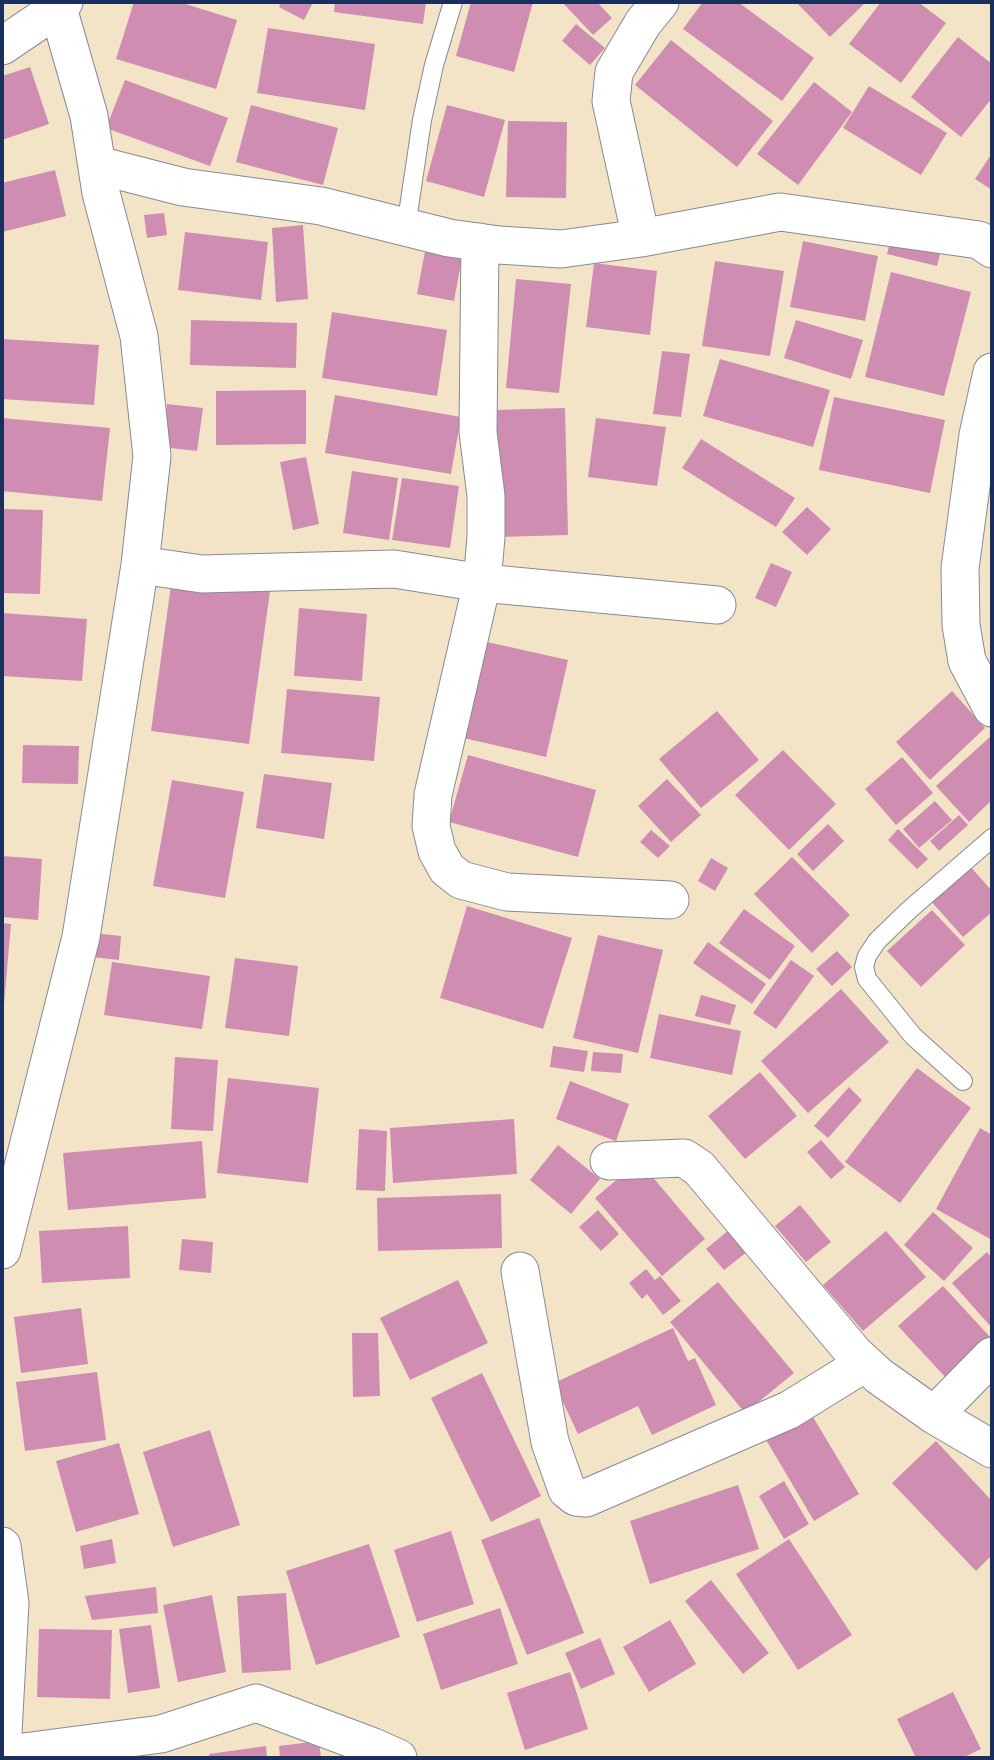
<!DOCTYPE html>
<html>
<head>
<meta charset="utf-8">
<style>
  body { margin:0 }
  #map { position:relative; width:994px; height:1760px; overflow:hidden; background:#f3e4c8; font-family:"Gochi Hand",sans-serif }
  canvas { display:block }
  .frame { position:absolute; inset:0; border:4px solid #1b2f5e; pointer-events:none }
</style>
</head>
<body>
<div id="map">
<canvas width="994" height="1760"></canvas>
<div class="frame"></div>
</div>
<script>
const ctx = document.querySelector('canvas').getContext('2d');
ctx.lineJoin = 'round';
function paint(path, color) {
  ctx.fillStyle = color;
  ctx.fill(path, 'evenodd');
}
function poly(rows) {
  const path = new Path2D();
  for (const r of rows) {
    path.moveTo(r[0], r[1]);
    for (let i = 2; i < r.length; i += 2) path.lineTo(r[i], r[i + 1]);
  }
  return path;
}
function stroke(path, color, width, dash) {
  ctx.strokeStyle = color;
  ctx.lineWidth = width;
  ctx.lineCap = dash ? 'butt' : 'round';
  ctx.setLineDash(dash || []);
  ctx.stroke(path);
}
const building = poly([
  [134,2,179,2,237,20,216,89,116,59],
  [281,2,313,2,304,20,279,7],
  [335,2,426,2,423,24,334,12],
  [471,2,533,2,514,72,456,56],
  [562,2,597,2,612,18,593,35],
  [703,2,738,2,814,58,782,101,683,29],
  [799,2,866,2,830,37,797,3],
  [881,2,918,2,946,23,901,83,849,44],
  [576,24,605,48,590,65,562,41],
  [268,28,375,44,365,110,257,93],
  [958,37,992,64,992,98,961,137,911,97],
  [671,40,773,121,737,167,635,85],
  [30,67,49,124,2,140,2,76],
  [125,80,228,118,210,166,106,128],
  [814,82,852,112,798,185,757,154],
  [869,86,947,133,921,175,843,128],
  [251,105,338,128,323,185,236,162],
  [447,105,505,120,484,197,426,181],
  [508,121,567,122,566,198,506,197],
  [992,153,992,190,975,179],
  [55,170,66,216,2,232,2,183],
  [164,213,167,235,147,238,144,215],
  [303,225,308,299,276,302,272,228],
  [893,231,943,242,937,266,887,254],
  [185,232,268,242,261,300,178,290],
  [803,241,878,256,865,321,790,307],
  [425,251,462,258,454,301,417,294],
  [715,261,784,271,770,356,702,346],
  [594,263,657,271,650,335,586,327],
  [891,272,971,292,944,396,865,377],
  [516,279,571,284,559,393,506,388],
  [332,312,447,330,437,396,322,378],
  [191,320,297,323,296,368,190,365],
  [796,320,863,340,851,379,784,358],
  [2,339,99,345,94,405,2,399],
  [662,351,690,354,681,417,653,414],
  [720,359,830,390,813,447,703,416],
  [306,390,306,444,216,445,216,391],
  [335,395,461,417,451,474,325,453],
  [834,397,945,420,930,493,819,470],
  [167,404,203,408,197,451,161,447],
  [565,408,568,535,499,537,495,410],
  [2,418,110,428,102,501,2,491],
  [596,418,666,427,657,486,588,477],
  [701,439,795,498,776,527,682,468],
  [306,457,319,524,293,530,280,462],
  [352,471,398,478,389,540,343,533],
  [402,478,459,486,450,548,392,540],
  [807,507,831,529,807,555,782,532],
  [2,509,43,510,40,594,2,593],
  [771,563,792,572,776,607,755,598],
  [172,578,270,591,249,744,151,731],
  [299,608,367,614,362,681,294,676],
  [2,613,87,619,82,681,2,676],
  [487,642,568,660,546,757,464,738],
  [287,689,380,697,374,761,281,753],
  [952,691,985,728,930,780,896,742],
  [717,711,759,760,701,808,659,759],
  [992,735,992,800,969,822,936,786],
  [23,745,79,746,78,784,22,783],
  [783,750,836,804,789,850,735,795],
  [468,755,596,790,578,857,449,822],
  [902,757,933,793,896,825,865,789],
  [264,774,332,783,324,839,256,828],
  [667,779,701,815,671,842,638,806],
  [172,780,244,792,225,898,153,886],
  [935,801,952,820,919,848,903,829],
  [959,815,968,825,939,851,930,841],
  [828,824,844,841,813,871,797,854],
  [898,829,928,859,917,869,888,840],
  [651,830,670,846,658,858,640,842],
  [2,856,42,859,38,920,2,917],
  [792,857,850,915,812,953,754,894],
  [711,858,728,868,715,891,698,881],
  [969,865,992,891,992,912,963,937,929,899],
  [467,906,572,938,543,1029,440,998],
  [744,909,795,946,770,980,719,943],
  [932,910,965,945,921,987,887,951],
  [2,923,11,924,4,1004,2,1004],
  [94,933,121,936,119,960,92,957],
  [598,935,663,950,638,1053,573,1038],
  [708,942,766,984,752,1004,693,963],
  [837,951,852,967,832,986,816,969],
  [235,958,298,966,289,1036,225,1028],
  [791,960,814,976,776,1029,753,1013],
  [112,962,210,976,202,1029,104,1015],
  [841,989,889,1042,808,1113,761,1061],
  [701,995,736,1005,730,1025,695,1016],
  [659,1014,741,1031,732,1075,650,1058],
  [553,1046,588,1051,584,1072,550,1067],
  [593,1052,623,1054,621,1073,591,1071],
  [175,1057,218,1060,213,1131,171,1129],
  [917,1068,971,1108,900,1203,845,1162],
  [760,1072,797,1116,745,1159,708,1116],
  [228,1078,319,1088,308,1183,217,1173],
  [570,1081,629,1104,616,1141,556,1119],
  [849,1087,862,1100,828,1138,814,1126],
  [514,1119,517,1174,393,1183,390,1128],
  [980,1128,992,1135,992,1240,936,1209],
  [359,1129,387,1131,385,1191,356,1190],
  [821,1140,845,1167,831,1179,807,1152],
  [202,1141,206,1198,68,1210,63,1153],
  [558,1145,600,1179,571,1214,530,1180],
  [639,1161,705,1239,662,1276,595,1198],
  [501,1194,502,1248,378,1251,377,1198],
  [800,1205,831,1242,806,1262,775,1226],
  [598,1210,619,1234,601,1251,579,1227],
  [933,1212,973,1248,944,1281,904,1245],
  [128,1226,130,1278,42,1283,39,1231],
  [729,1230,747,1252,724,1270,706,1249],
  [886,1231,926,1277,863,1331,823,1285],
  [182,1239,213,1242,211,1273,179,1270],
  [987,1252,992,1258,992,1328,952,1283],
  [646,1269,655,1280,660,1276,681,1301,663,1315,647,1294,642,1299,629,1283],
  [458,1280,488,1343,410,1380,380,1318],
  [718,1282,794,1373,745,1413,670,1322],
  [943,1286,991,1338,947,1379,898,1326],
  [81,1308,88,1364,21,1373,14,1317],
  [673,1328,688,1361,695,1358,716,1405,652,1435,638,1406,578,1434,554,1383],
  [352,1333,378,1333,380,1396,353,1397],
  [97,1372,106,1440,25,1451,16,1382],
  [482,1373,541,1496,491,1522,431,1398],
  [810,1412,859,1494,814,1521,765,1438],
  [210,1430,240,1525,173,1547,143,1452],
  [936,1441,992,1501,992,1555,976,1571,892,1483],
  [119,1443,139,1514,76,1532,56,1461],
  [784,1481,809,1524,784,1539,759,1496],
  [738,1485,759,1549,650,1584,630,1521],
  [539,1518,584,1633,527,1655,481,1540],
  [451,1531,474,1604,417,1622,394,1550],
  [112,1539,116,1563,84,1569,80,1546],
  [789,1539,852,1635,798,1670,736,1574],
  [369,1544,400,1637,316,1665,286,1571],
  [711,1580,769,1653,743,1674,685,1601],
  [156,1587,158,1613,92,1620,85,1596],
  [286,1593,291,1670,242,1673,237,1596],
  [212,1595,226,1672,178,1682,163,1605],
  [500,1608,518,1664,441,1690,423,1634],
  [670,1620,696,1664,649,1692,623,1647],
  [151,1625,160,1688,128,1693,119,1629],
  [39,1629,112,1630,110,1699,37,1697],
  [600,1638,615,1674,581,1689,565,1653],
  [570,1672,588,1729,525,1750,507,1693],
  [953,1692,981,1749,962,1758,916,1758,897,1719],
  [319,1741,321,1758,280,1758,279,1746],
  [266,1746,267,1758,209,1758,209,1754]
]);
const service = poly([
  [406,227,422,120,434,65,453,2],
  [963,1081,913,1036,867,979,864,967,867,956,877,941,909,910,992,838]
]);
const minor = poly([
  [2,46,58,8,64,2],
  [97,165,183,187,321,206,449,238,499,245,561,249,641,238,780,212,979,240,992,249],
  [641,238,611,101,614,72,643,23,660,2],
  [480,242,478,432,486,496,486,537,482,583,433,795,431,826,437,851,447,869,461,880,507,892,670,900],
  [992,372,978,435,960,568,961,625,967,661,992,708],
  [140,565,202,574,394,569,482,583,717,605],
  [609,1161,684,1158,699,1168,854,1353,879,1376,934,1415,992,1449],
  [2,1250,81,937,140,565,152,456,139,336,101,193,89,116,58,8],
  [520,1271,550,1442,567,1490,576,1497,586,1498,789,1410,865,1363],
  [934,1415,992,1356],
  [2,1546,10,1603,2,1752],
  [2,1755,161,1734,256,1703,371,1746,398,1758]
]);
paint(building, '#cf8db1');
stroke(service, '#878a93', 20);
stroke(minor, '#878a93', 39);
stroke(service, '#fff', 18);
stroke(minor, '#fff', 37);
</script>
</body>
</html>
